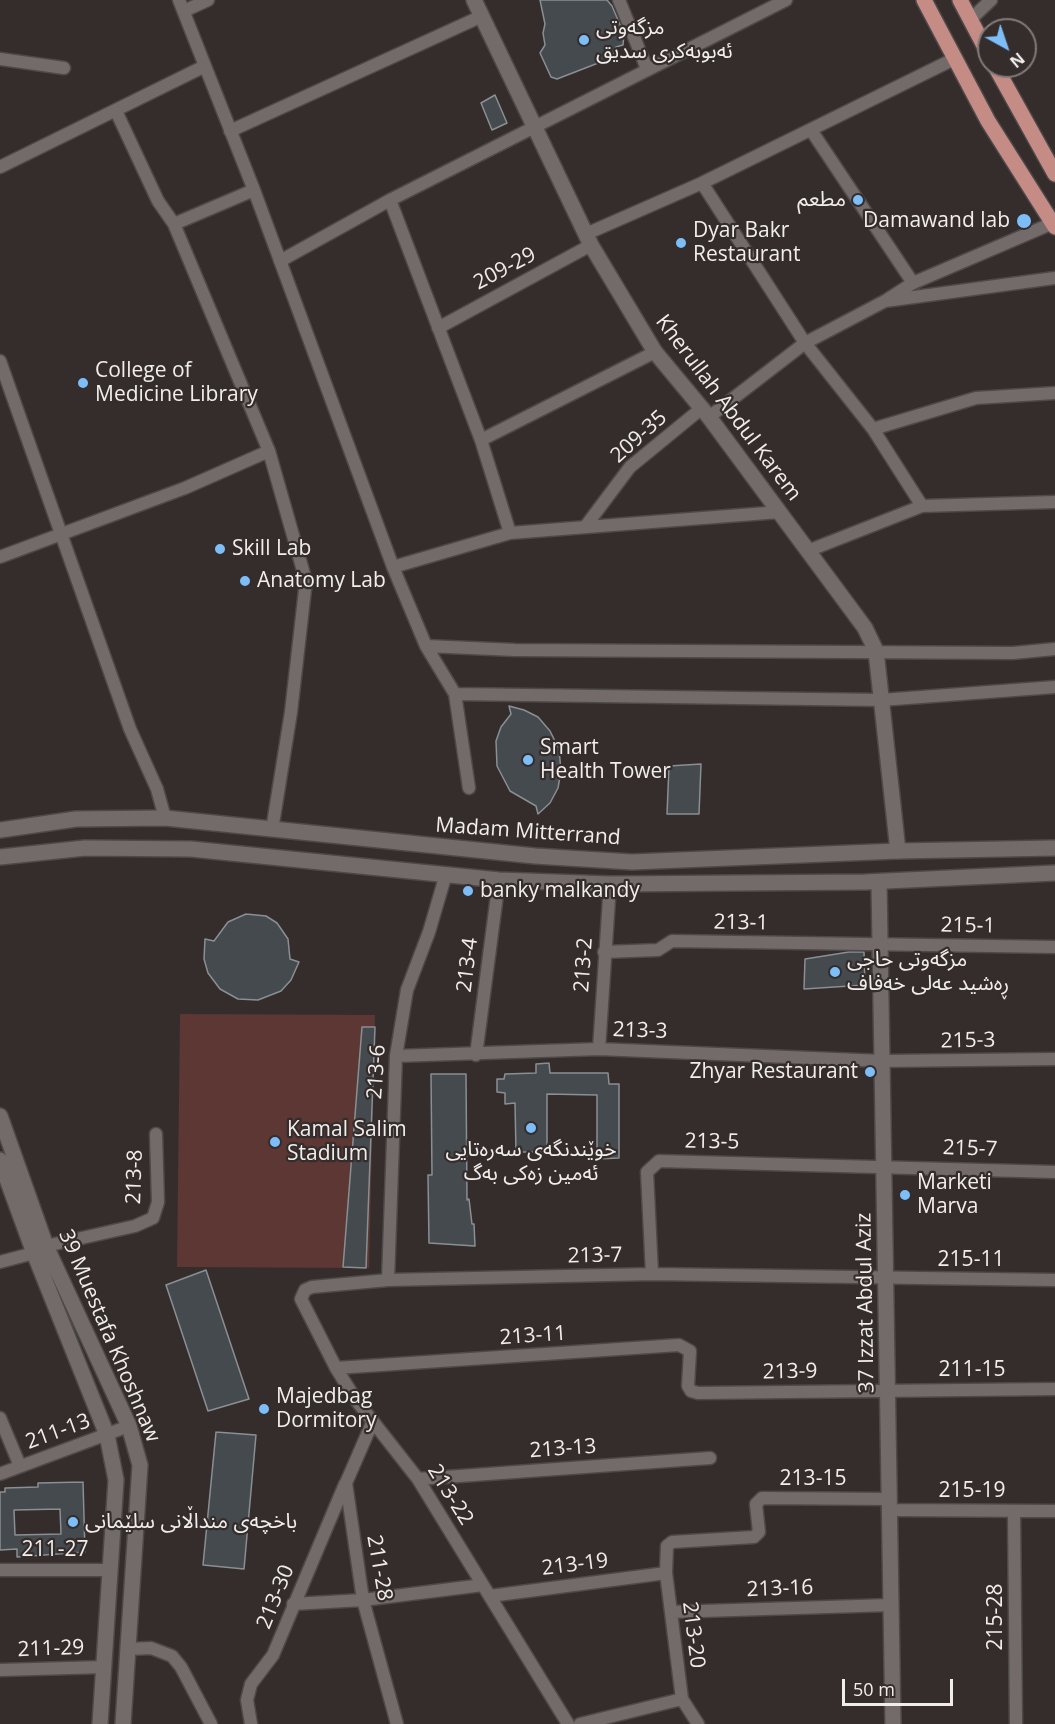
<!DOCTYPE html>
<html>
<head>
<meta charset="utf-8">
<style>
  body { margin:0 }
  #map { position:relative; width:1055px; height:1724px; overflow:hidden; background:#342d2c; font-family:"Open Sans",sans-serif }
  canvas { display:block }
  .north { position:absolute; left:977px; top:18px; width:60px; height:60px; box-sizing:border-box; background:#342d2c; border:2px solid #807a79; border-radius:50%; rotate:140deg; font-size:16px; font-weight:700; line-height:24px; text-align:center; color:#f1edec }
  .north::after { content:''; display:block; margin:auto; width:21px; height:27px; background:#7dbef9; clip-path:polygon(50% 0,100% 100%,50% 72%,0 100%) }
  .scale { position:absolute; left:842px; top:1679px; width:111px; height:27px; box-sizing:border-box; border:3px solid #f1edec; border-top:0; padding-left:8px; font-size:18px; line-height:21px; white-space:nowrap; color:#f1edec; -webkit-text-stroke:4px #342d2c; paint-order:stroke }
</style>
</head>
<body>
<div id="map">
<canvas width="1055" height="1724"></canvas>
<div class="north">N</div>
<div class="scale">50 m</div>
</div>
<script>
const ctx = document.querySelector('canvas').getContext('2d');
ctx.lineJoin = 'round';
function paint(path, color) {
  ctx.fillStyle = color;
  ctx.fill(path, 'evenodd');
}
function poly(rows) {
  const path = new Path2D();
  for (const r of rows) {
    path.moveTo(r[0], r[1]);
    for (let i = 2; i < r.length; i += 2) path.lineTo(r[i], r[i + 1]);
  }
  return path;
}
function stroke(path, color, width, dash) {
  ctx.strokeStyle = color;
  ctx.lineWidth = width;
  ctx.lineCap = dash ? 'butt' : 'round';
  ctx.setLineDash(dash || []);
  ctx.stroke(path);
}
function write(font, color, halo, rows, align = 'center') {
  ctx.font = font + ' "Open Sans","Noto Sans Arabic",sans-serif';
  ctx.lineWidth = 4.5;
  ctx.setLineDash([]);
  ctx.textBaseline = 'middle';
  ctx.strokeStyle = halo;
  ctx.fillStyle = color;
  for (const [text, x, y, turn = 0] of rows) {
    ctx.save();
    ctx.translate(x, y);
    ctx.rotate((+turn || 0) * Math.PI / 180);
    ctx.textAlign = isNaN(turn) ? turn : align;
    if (halo) ctx.strokeText(text, 0, 0);
    ctx.fillText(text, 0, 0);
    ctx.restore();
  }
}
const green = poly([
  [180,1014,375,1015,369,1268,177,1267]
]);
const building = poly([
  [540,0,607,0,612,6,624,34,623,45,616,47,617,51,606,60,557,79,551,77,540,53,545,45,543,33,545,24,540,0],
  [495,95,507,123,492,130,481,103,495,95],
  [509,706,524,710,538,717,550,731,559,749,561,771,558,788,550,803,538,814,536,806,510,791,497,766,496,741,501,727,511,714,509,706],
  [701,764,699,814,667,814,669,766,701,764],
  [246,914,266,916,277,923,288,939,290,959,299,962,291,980,281,991,258,1000,238,999,220,989,208,973,204,959,205,939,214,941,228,922,246,914],
  [849,952,864,952,865,985,804,989,805,959,849,952],
  [362,1027,375,1027,366,1268,343,1267,362,1027],
  [549,1063,550,1073,608,1073,609,1084,619,1084,619,1158,597,1159,597,1095,547,1094,547,1152,516,1152,515,1103,505,1104,505,1093,497,1092,497,1079,504,1079,505,1074,536,1073,536,1064,549,1063],
  [431,1074,466,1074,467,1200,469,1199,472,1224,474,1224,475,1246,429,1243,428,1175,432,1175,431,1074],
  [206,1270,249,1399,208,1411,166,1285,206,1270],
  [216,1432,256,1435,244,1569,203,1565,216,1432],
  [83,1482,85,1552,17,1557,17,1549,0,1550,0,1492,5,1492,5,1488,38,1487,38,1483,83,1482],
  [60,1509,61,1534,15,1535,14,1510,60,1509]
]);
const minor = poly([
  [179,0,254,190,393,567,426,646,455,694,469,788],
  [619,0,647,69],
  [184,11,208,0],
  [970,20,991,0],
  [0,59,64,68],
  [116,111,158,201,174,224,269,451,306,581,291,712,272,830],
  [811,130,913,283],
  [230,131,482,16],
  [0,167,205,66],
  [702,183,805,343,873,429,922,506],
  [390,200,481,440,510,533],
  [174,224,254,190],
  [586,234,702,183,954,59],
  [280,261,390,200,786,0],
  [888,299,913,283,1053,223],
  [438,328,591,245],
  [0,361,130,729,157,789,165,818],
  [709,417,805,343,885,301,1055,278],
  [873,429,976,398,1055,393],
  [481,440,655,352],
  [585,527,630,467,702,408],
  [810,550,922,506,1055,502],
  [0,557,185,488,269,451],
  [393,567,510,533,780,512],
  [426,646,515,650,1013,653,1055,649],
  [455,694,881,700,1055,687],
  [604,952,658,950,672,941,1055,947],
  [599,1049,610,884],
  [476,1055,499,880],
  [396,1056,599,1049,882,1061,1055,1059],
  [46,1246,135,1226,153,1218,158,1202,156,1134],
  [0,1262,34,1253],
  [652,1274,647,1172,659,1161,1055,1172],
  [388,1280,396,1056,407,990,429,932,446,874],
  [336,1368,679,1345,690,1351,688,1386,691,1391,698,1393,1055,1389],
  [0,1418,20,1466],
  [373,1421,346,1483,363,1600,397,1724],
  [0,1474,129,1426],
  [418,1479,710,1458],
  [888,1510,1055,1511],
  [1014,1511,1016,1724],
  [0,1570,110,1570],
  [490,1596,666,1573],
  [293,1604,363,1600,483,1585],
  [671,1612,890,1605],
  [128,1649,151,1648,172,1656,181,1667,211,1724],
  [0,1670,104,1667],
  [251,1724,247,1700,251,1684,273,1655,345,1484],
  [568,1724,418,1479,356,1400,336,1368,301,1299,305,1290,312,1287,388,1280,652,1274,1055,1280],
  [580,1724,682,1699],
  [698,1724,682,1699,666,1573,667,1546,672,1542,754,1537,759,1532,756,1504,762,1498,888,1499]
]);
const tertiary = poly([
  [474,0,591,245,655,352,709,417,865,628,876,651,898,851],
  [879,882,893,1724]
]);
const secondary = poly([
  [0,830,76,819,165,818,535,856,632,862,898,851,1055,848],
  [0,857,85,848,191,849,499,880,610,884,865,882,1055,873],
  [0,1116,46,1246,129,1426,140,1465,123,1724],
  [0,1160,34,1253,107,1435,116,1480,100,1724]
]);
const primary = poly([
  [924,0,988,121,1055,227],
  [960,0,989,55],
  [995,66,1055,174]
]);
const markers = [
  [584,40,6,"#7dbef9"],
  [858,200,6,"#7dbef9"],
  [1024,221,8,"#7dbef9"],
  [681,243,6,"#7dbef9"],
  [83,383,6,"#7dbef9"],
  [220,549,6,"#7dbef9"],
  [245,581,6,"#7dbef9"],
  [528,760,6,"#7dbef9"],
  [468,891,6,"#7dbef9"],
  [835,972,6,"#7dbef9"],
  [870,1072,6,"#7dbef9"],
  [531,1128,6,"#7dbef9"],
  [275,1142,6,"#7dbef9"],
  [905,1195,6,"#7dbef9"],
  [264,1409,6,"#7dbef9"],
  [73,1522,6,"#7dbef9"]
];
const poiNames = [
  ["مزگەوتی",596,28],
  ["ئەبوبەکری سدیق",596,52],
  ["مطعم",846,200,"right"],
  ["Damawand lab",1010,221,"right"],
  ["Dyar Bakr",693,231],
  ["Restaurant",693,255],
  ["College of",95,371],
  ["Medicine Library",95,395],
  ["Skill Lab",232,549],
  ["Anatomy Lab",257,581],
  ["Smart",540,748],
  ["Health Tower",540,772],
  ["banky malkandy",480,891],
  ["مزگەوتی حاجی",847,960],
  ["ڕەشید عەلی خەفاف",847,984],
  ["Zhyar Restaurant",858,1072,"right"],
  ["Kamal Salim",287,1130],
  ["Stadium",287,1154],
  ["خوێندنگەی سەرەتایی",531,1150,"center"],
  ["ئەمین زەکی بەگ",531,1174,"center"],
  ["Marketi",917,1183],
  ["Marva",917,1207],
  ["Majedbag",276,1397],
  ["Dormitory",276,1421],
  ["باخچەی منداڵانی سلێمانی",85,1522]
];
const streetNames = [
  ["209-29",505,269,-28],
  ["Kherullah Abdul Karem",728,408,53],
  ["209-35",639,437,-42],
  ["Madam Mitterrand",528,832,4],
  ["213-1",741,923,1],
  ["215-1",968,926,1],
  ["213-4",468,965,-83],
  ["213-2",584,965,-86],
  ["213-3",640,1031,2],
  ["215-3",968,1041,-1],
  ["213-6",377,1072,-86],
  ["213-5",712,1142,1],
  ["215-7",970,1149,2],
  ["213-8",135,1177,-88],
  ["213-7",595,1256,-1],
  ["215-11",971,1260],
  ["37 Izzat Abdul Aziz",866,1303,-91],
  ["39 Muestafa Khoshnaw",109,1336,67],
  ["213-11",533,1336,-4],
  ["211-15",972,1370],
  ["213-9",790,1372,-1],
  ["211-13",58,1432,-20],
  ["213-13",563,1449,-4],
  ["213-15",813,1479],
  ["215-19",972,1491],
  ["213-22",450,1495,58],
  ["211-27",55,1550],
  ["213-19",575,1565,-7],
  ["211-28",379,1568,80],
  ["213-16",780,1589,-2],
  ["213-30",276,1597,-68],
  ["215-28",996,1617,-90],
  ["213-20",693,1635,83],
  ["211-29",51,1649,-2]
];
paint(green, '#5c3734');
paint(building, '#454a4f');
stroke(building, '#8a8f94', 1.5);
stroke(minor, '#4e4949', 15);
stroke(tertiary, '#4e4949', 18);
stroke(secondary, '#4e4949', 18);
stroke(primary, '#4e4949', 18);
stroke(minor, '#736b6a', 12);
stroke(tertiary, '#736b6a', 15);
stroke(secondary, '#736b6a', 15);
stroke(primary, '#c58b85', 15);
for (const [x, y, r, color] of markers) {
  const dot = new Path2D();
  dot.arc(x, y, r, 0, 2 * Math.PI);
  ctx.fillStyle = color;
  ctx.fill(dot);
  stroke(dot, '#342d2c', 2);
}
write('21px', '#f1edec', '#342d2c', poiNames, 'left');
write('21px', '#f1edec', '#342d2c', streetNames);
</script>
</body>
</html>
